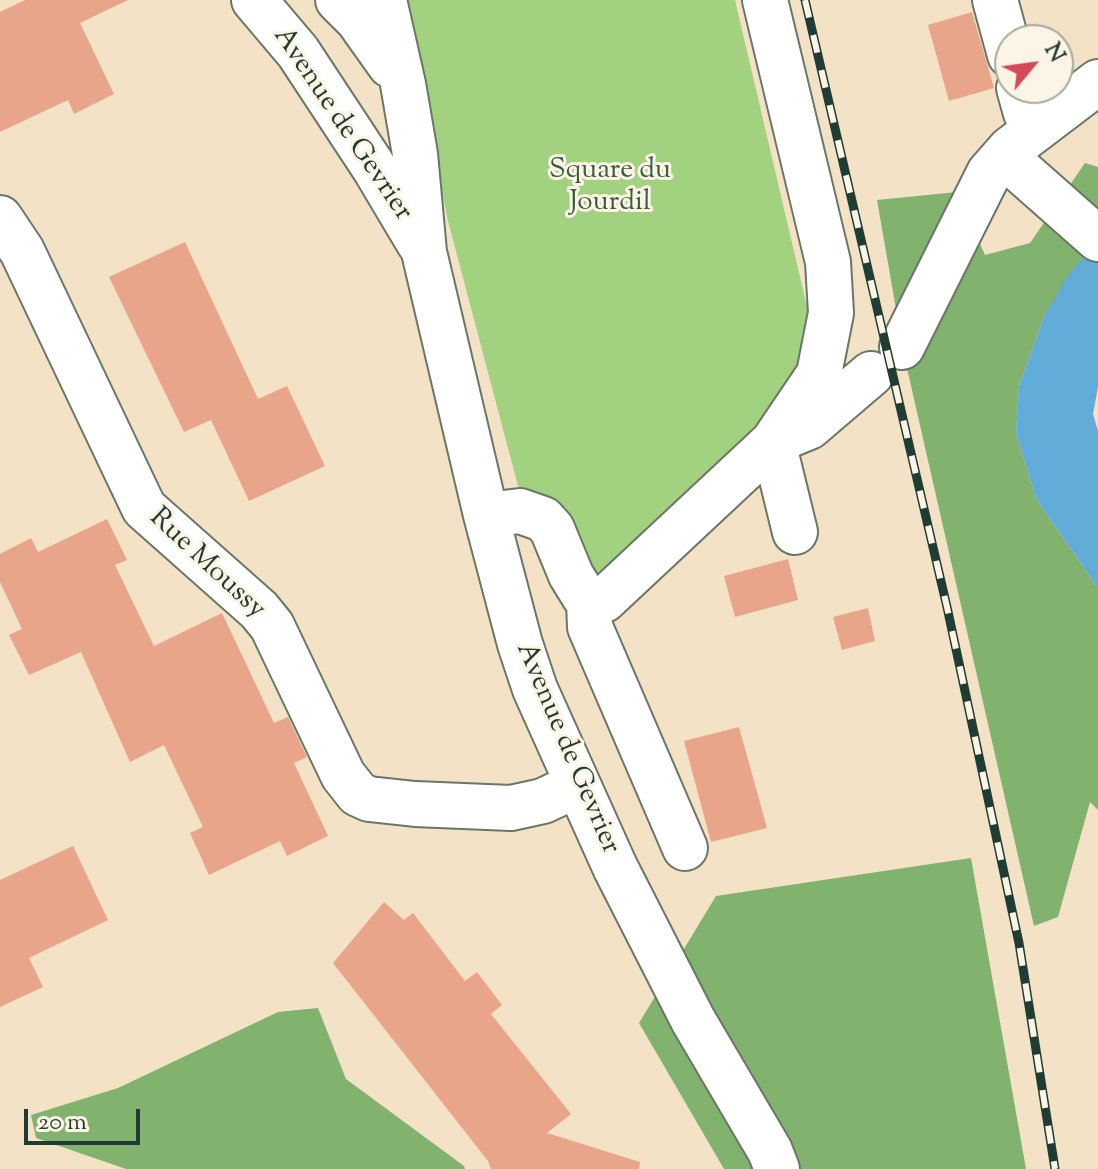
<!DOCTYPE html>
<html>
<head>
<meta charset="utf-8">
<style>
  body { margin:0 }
  #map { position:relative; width:1098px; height:1169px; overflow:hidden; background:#f3e2c6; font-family:"Sorts Mill Goudy",serif }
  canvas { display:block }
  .north { position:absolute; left:994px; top:24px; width:80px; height:80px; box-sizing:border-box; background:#fcf5e5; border:2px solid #a4ab9e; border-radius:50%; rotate:61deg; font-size:22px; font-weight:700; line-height:32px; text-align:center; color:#1f3d34 }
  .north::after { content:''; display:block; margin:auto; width:28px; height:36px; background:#d1495b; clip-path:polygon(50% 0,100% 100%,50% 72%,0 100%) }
  .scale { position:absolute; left:24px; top:1109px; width:116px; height:36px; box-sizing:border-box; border:4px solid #1f3d34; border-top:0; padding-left:10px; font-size:24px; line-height:28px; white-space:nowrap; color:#1f3d34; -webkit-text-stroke:6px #fcf5e5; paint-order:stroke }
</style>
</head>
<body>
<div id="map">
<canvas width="1098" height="1169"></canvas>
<div class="north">N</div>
<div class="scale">20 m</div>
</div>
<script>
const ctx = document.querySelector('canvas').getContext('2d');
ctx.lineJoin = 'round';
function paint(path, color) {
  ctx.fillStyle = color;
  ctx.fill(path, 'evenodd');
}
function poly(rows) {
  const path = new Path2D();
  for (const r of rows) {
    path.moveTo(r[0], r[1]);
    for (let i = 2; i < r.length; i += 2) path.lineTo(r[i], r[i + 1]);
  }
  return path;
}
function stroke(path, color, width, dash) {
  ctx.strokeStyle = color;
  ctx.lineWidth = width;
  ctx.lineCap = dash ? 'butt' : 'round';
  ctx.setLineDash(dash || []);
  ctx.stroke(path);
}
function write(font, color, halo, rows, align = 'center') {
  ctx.font = font + ' "Sorts Mill Goudy",serif';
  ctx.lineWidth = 6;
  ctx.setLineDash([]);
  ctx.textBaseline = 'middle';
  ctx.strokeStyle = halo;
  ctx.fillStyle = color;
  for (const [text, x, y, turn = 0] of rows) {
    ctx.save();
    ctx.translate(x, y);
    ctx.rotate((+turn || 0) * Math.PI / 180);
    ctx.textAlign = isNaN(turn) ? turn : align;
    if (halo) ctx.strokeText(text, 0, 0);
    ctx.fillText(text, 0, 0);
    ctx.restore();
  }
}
const green = poly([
  [404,0,735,0,808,311,801,377,754,435,603,582,518,486,448,221]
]);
const forest = poly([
  [1085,163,1098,167,1098,242,1044,317,1019,386,1016,434,1037,500,1098,588,1098,810,1090,802,1058,917,1034,926,904,355,877,200,957,192,985,255,1030,243],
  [971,858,1026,1169,724,1169,639,1023,716,896],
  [318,1008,346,1079,464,1166,465,1169,126,1169,36,1138,31,1115,118,1088,278,1012]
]);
const water = poly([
  [1098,242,1098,387,1093,414,1098,431,1098,588,1037,500,1016,434,1019,386,1044,317,1068,275]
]);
const building = poly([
  [25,0,128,0,80,23,114,94,74,114,68,100,0,132,0,12],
  [972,12,994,88,949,101,928,25],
  [185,242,258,399,287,386,325,466,249,501,211,420,184,432,109,277],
  [107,519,127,560,115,565,154,646,222,613,274,723,288,717,307,757,294,763,328,836,287,856,280,841,209,875,190,833,203,827,164,745,130,762,81,652,29,675,9,635,22,629,0,582,0,554,31,538,38,552],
  [788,559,798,600,735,617,724,576],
  [868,608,875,641,842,650,833,617],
  [739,727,767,828,711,842,684,741],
  [73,846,108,920,29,958,43,987,0,1007,0,880],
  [384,902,404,920,413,913,465,981,477,972,502,1005,491,1014,571,1114,547,1133,640,1162,639,1169,491,1169,488,1161,333,963]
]);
const minor = poly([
  [254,0,298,52,375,169,419,243],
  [338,0,358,20,390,65],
  [384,0,403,84,415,154,424,252,486,515,520,644,535,689,615,867,693,1020,770,1151,777,1169],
  [995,0,1010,55],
  [1019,88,1026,113],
  [1004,156,1098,239],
  [0,218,22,251,144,508,259,610,272,626,343,775,358,794,369,799,415,804,511,808,543,801,577,785],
  [902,347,989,173,1010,149,1098,82],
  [787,436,809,427,871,374],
  [773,442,795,532],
  [486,515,520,511,543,519,552,529,571,575,584,596,589,602,604,600,773,442,819,374,831,313,828,262,765,0],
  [589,602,590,627,685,848]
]);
const rail = poly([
  [805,0,947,607,1019,943,1055,1169]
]);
const streetNames = [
  ["Avenue de Gevrier",341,125,56],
  ["Rue Moussy",206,565,43],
  ["Avenue de Gevrier",566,749,67]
];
const parkNames = [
  ["Square du",610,172],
  ["Jourdil",610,204]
];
paint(green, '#a2d180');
paint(forest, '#81b36e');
paint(water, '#62acda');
paint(building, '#e9a58a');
stroke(minor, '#697767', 48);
stroke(minor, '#fff', 44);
stroke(rail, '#1f3d34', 9);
stroke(rail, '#fcf5e5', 6, [18]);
write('28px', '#1f3d34', '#fcf5e5', streetNames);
write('28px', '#395b43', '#fcf5e5', parkNames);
</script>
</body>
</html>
